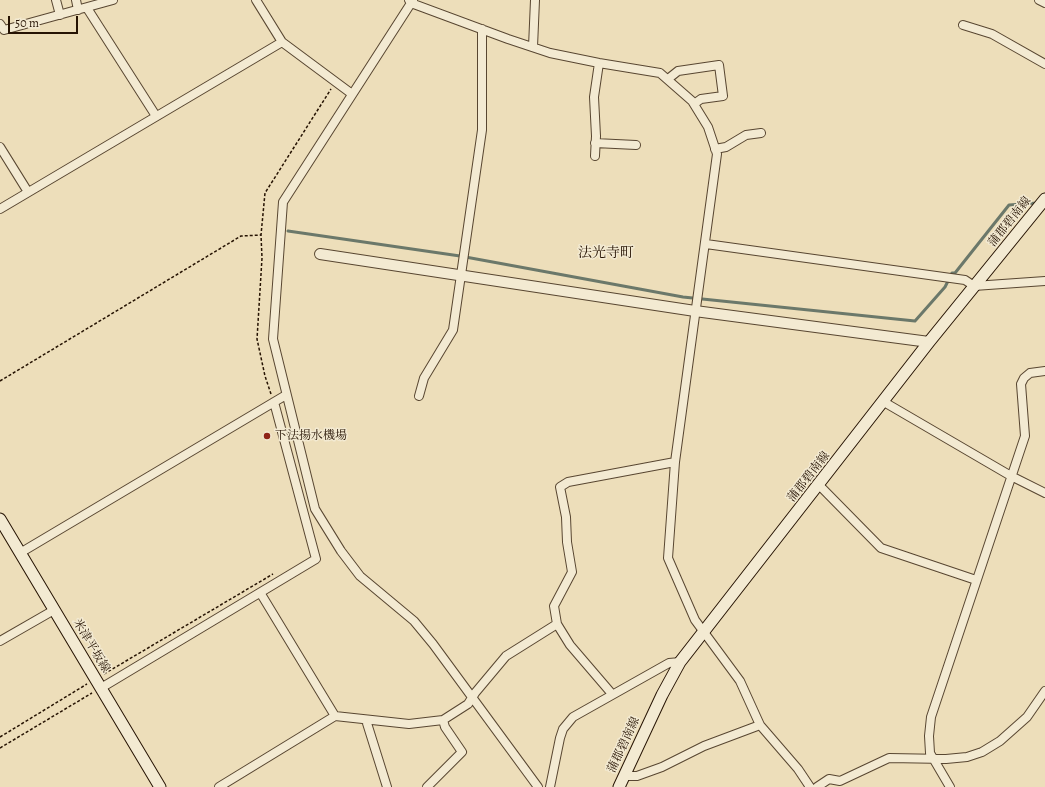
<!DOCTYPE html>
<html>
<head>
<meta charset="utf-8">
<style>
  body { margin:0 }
  #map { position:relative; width:1045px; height:787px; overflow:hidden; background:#eddeba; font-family:Alegreya,serif }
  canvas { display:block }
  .scale { position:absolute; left:8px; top:16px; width:70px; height:18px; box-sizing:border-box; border:2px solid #261303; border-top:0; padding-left:5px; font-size:12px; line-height:14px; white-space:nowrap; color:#261303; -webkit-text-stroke:3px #f3ead2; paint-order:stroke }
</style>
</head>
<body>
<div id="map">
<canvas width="1045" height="787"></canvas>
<div class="scale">50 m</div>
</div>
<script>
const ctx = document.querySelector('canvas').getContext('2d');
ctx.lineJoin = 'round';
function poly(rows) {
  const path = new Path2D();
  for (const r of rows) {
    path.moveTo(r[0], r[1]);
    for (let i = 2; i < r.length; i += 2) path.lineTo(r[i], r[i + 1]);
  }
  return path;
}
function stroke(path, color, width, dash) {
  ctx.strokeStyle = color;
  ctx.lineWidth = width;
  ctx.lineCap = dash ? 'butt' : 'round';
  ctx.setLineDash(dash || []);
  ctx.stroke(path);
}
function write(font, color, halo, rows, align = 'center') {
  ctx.font = font + ' Alegreya,"Noto Serif JP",serif';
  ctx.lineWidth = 3;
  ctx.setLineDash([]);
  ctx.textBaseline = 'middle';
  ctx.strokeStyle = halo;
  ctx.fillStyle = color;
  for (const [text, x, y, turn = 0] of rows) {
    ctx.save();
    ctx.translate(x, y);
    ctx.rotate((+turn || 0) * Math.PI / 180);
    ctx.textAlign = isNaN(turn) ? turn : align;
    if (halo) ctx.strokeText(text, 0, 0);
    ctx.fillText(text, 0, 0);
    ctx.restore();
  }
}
const stream = poly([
  [288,231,460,256,683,297,915,321,945,287,952,273,955,273,1009,205,1037,203]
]);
const path = poly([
  [0,381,241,236,261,235],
  [271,394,265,376,257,339,262,258,261,235,265,193,331,89],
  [104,674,273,574],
  [0,737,87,684],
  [0,748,92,693]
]);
const minor = poly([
  [56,0,60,15],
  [76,0,78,10],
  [256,0,282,42,352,94],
  [409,0,411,3,508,39,550,53,599,63,660,73,692,101,708,127,717,154,675,462,668,558,695,620,740,681,760,725,798,769,810,787],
  [413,0,283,202,273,339,315,509,341,551,360,576,414,621,433,644,538,787],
  [1039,0,1045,3],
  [87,8,156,116],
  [0,24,4,30,113,0],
  [963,25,992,34,1045,64],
  [533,47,535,0],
  [668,79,678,71,719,65,723,96,701,99,694,104],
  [595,143,636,145],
  [0,147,28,192],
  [715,149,726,147,746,135,761,133],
  [595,156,596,136,594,97,599,63],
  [0,209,282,42],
  [706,244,965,280,974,286,1045,281],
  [419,396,424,378,453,330,482,130,482,29],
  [884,402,1011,476,1045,493],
  [819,485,881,548,976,580],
  [20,553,286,395],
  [261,594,335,716],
  [0,641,54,610],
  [101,688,316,559,274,402],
  [612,694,570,645,557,624,554,606,572,572,567,542,566,517,560,487,568,482,675,462],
  [366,720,387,787],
  [625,776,637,776,662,767,704,746,760,725],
  [219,787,335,716,409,724,443,720,468,704,475,693,506,656,557,624],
  [427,787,462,752,445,727,443,720],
  [550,787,560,738,563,729,573,717,669,663,680,662],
  [817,787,829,779,840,781,889,758,946,759,967,757,982,752,1000,741,1027,717,1045,691],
  [950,787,930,753,929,736,931,717,1025,436,1021,384,1024,378,1030,373,1045,371]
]);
const tertiary = poly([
  [320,254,695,311,929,342]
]);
const secondary = poly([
  [0,519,160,787],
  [619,787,662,695,680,662,929,342,1045,199]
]);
const markers = [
  [267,436,4,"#8f2418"]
];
const streetNames = [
  ["蒲郡碧南線",1010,222,-51],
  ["蒲郡碧南線",809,477,-52],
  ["米津平坂線",91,646,59],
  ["蒲郡碧南線",624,745,-65]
];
const poiNames = [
  ["下法揚水機場",275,436]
];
const quarterNames = [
  ["法光寺町",606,254]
];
stroke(stream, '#6b786a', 3);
stroke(minor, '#584631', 10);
stroke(tertiary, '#584631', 12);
stroke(secondary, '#261303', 13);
stroke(path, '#261303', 1.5, [3, 2]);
stroke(minor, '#f3ead2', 8);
stroke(tertiary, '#f3ead2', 10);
stroke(secondary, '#f3ead2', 11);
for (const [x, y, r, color] of markers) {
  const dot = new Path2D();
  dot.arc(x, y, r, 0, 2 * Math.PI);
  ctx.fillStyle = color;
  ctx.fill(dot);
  stroke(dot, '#f3ead2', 1.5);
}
write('12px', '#261303', '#f3ead2', streetNames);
write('12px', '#261303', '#f3ead2', poiNames, 'left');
write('14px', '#261303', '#f3ead2', quarterNames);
</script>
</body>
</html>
